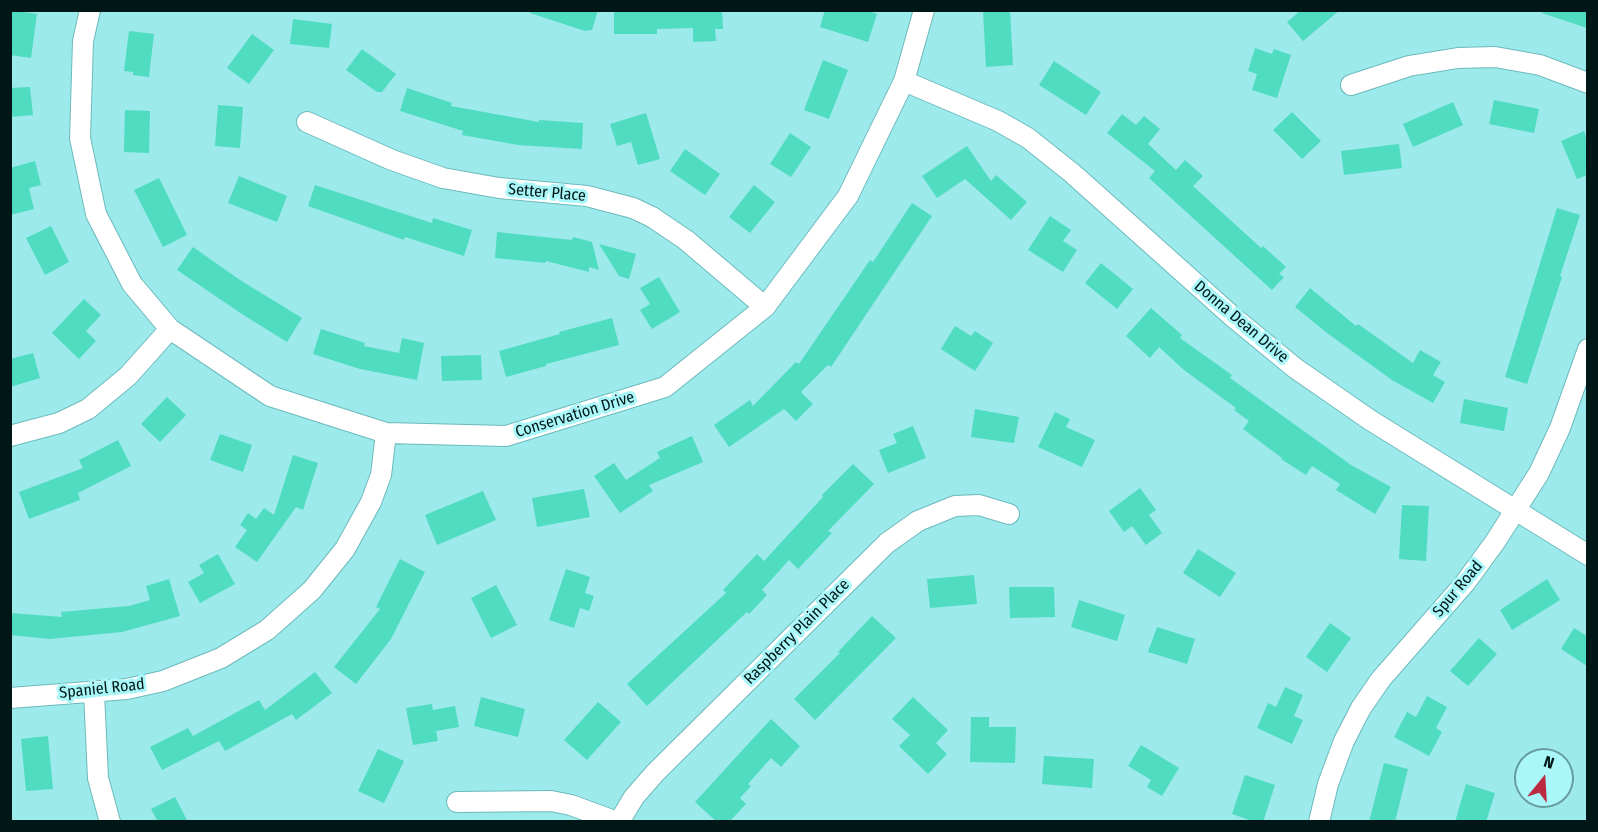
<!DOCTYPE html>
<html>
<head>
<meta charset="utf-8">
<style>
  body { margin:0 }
  #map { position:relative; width:1598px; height:832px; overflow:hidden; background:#9ceaec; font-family:"Fira Sans Condensed",sans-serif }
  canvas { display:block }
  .frame { position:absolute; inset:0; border:12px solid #001717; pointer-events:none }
  .north { position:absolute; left:1514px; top:748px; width:60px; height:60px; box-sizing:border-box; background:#a9f7f9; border:2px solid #659d9f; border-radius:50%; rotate:18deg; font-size:16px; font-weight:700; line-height:24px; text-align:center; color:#001717 }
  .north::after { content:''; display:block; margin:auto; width:21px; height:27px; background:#bb2a41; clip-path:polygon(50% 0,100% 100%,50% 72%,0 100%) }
</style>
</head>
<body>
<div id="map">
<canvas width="1598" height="832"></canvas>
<div class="frame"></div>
<div class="north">N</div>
</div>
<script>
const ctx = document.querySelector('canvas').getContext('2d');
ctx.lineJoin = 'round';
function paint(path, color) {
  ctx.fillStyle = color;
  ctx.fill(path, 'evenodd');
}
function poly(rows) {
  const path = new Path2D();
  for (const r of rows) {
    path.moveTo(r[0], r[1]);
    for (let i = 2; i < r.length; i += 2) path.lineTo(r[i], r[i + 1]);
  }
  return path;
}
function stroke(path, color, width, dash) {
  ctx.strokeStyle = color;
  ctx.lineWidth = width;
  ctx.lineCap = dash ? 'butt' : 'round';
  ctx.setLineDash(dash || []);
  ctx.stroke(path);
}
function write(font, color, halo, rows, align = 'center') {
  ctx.font = font + ' "Fira Sans Condensed",sans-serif';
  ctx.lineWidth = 6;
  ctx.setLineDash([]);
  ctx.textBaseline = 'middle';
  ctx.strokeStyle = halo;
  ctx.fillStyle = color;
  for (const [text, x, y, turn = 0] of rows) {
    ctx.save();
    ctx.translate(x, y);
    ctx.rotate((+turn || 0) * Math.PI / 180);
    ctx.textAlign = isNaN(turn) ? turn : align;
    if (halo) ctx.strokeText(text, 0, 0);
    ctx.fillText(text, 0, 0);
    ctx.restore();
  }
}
const building = poly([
  [11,10,37,14,31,58,10,55],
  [531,10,598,10,592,30,585,31,530,13],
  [614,10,722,10,723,29,715,29,716,41,693,42,693,28,657,29,657,34,614,34],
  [825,10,867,10,877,14,868,42,820,27],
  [1010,10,1013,65,986,67,983,11],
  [1301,10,1340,10,1303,41,1287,22],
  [1542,10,1587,10,1587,28,1542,13],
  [293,19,332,24,329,48,290,44],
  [129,31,154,34,149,77,133,75,133,72,124,71],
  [252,34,274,50,249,84,227,68],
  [1255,48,1272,54,1274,49,1291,55,1277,98,1252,90,1257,74,1248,71],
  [362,49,396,74,382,92,377,92,346,70],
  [823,60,848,70,829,119,804,110],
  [1054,61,1101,92,1086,115,1039,85],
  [30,87,33,115,10,117,10,88],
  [407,88,452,103,451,106,539,122,539,120,583,123,582,149,518,145,462,135,463,131,400,111],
  [1494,100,1539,109,1534,133,1489,124],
  [1453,102,1463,125,1413,147,1403,124],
  [218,105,243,107,240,148,215,146],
  [125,110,150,111,149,153,124,152],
  [1292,112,1321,141,1302,159,1273,130],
  [646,113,660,159,638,165,631,142,617,146,610,124],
  [1122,114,1136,125,1144,116,1160,129,1148,144,1176,170,1185,160,1203,176,1193,186,1261,248,1263,246,1286,267,1279,274,1284,277,1272,290,1149,178,1155,171,1107,133],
  [1584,131,1587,140,1587,175,1577,179,1561,141],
  [790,133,811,147,791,177,770,164],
  [1399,144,1402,168,1344,175,1341,151],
  [967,146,991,181,996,175,1027,202,1011,220,965,179,937,198,922,176],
  [685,149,720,174,705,195,670,171],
  [35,161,41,185,29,188,34,209,10,215,10,168],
  [239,176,287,196,277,222,228,203],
  [159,178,187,235,163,247,134,190],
  [315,185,432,223,433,218,472,230,464,256,405,237,404,240,308,206],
  [754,185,775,202,750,233,729,217],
  [912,203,932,216,831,367,828,365,801,392,813,404,796,421,784,409,729,447,714,425,750,400,753,406,796,362,799,364,870,260,873,262],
  [1557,208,1580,215,1560,276,1562,277,1527,384,1505,377],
  [1050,216,1071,230,1063,241,1077,250,1063,272,1028,250],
  [51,226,69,262,45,275,26,238],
  [497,232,572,240,573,237,592,242,599,270,589,267,589,272,546,261,545,263,495,258],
  [599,244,636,254,629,279,619,276],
  [193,247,240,280,302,318,287,342,245,316,177,270],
  [1101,263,1133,289,1117,309,1085,283],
  [659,277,680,312,652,329,640,310,650,304,640,288],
  [1310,288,1356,326,1358,324,1413,363,1420,350,1441,362,1433,375,1445,382,1433,403,1392,380,1327,333,1295,307],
  [84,299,101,315,86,331,96,341,79,359,52,333],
  [1151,308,1182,335,1180,338,1232,375,1230,378,1351,465,1391,487,1375,514,1336,490,1340,484,1312,466,1306,475,1281,459,1282,458,1243,429,1249,421,1234,410,1236,408,1184,370,1159,347,1150,358,1126,336],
  [612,318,619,345,546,364,546,366,506,377,499,351,560,334,559,332],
  [955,326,971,336,975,331,993,343,975,371,941,349],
  [321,329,365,343,364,346,399,353,402,338,424,343,417,380,360,369,313,354],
  [33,353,40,378,10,387,10,359],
  [481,355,482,380,442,381,441,356],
  [167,397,186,415,160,442,141,424],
  [1464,399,1508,408,1504,431,1460,423],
  [975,409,1019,417,1014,443,971,437],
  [1055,412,1070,419,1066,427,1095,440,1082,467,1038,447],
  [913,426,926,458,888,473,879,450,897,443,893,434],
  [220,434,252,445,243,472,210,460],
  [692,436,703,462,649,485,653,491,620,513,594,476,614,463,626,480,660,458,657,452],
  [118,440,131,466,78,493,80,500,29,519,19,492,83,468,79,460],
  [293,455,318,463,303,510,296,507,257,562,235,547,247,530,240,525,248,513,256,519,264,508,274,515],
  [853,464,874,484,828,531,832,533,798,569,789,560,762,590,767,595,749,614,747,612,647,706,627,684,726,593,723,590,757,554,764,561,823,497,822,495],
  [1140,488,1156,510,1149,515,1162,533,1146,545,1132,526,1124,532,1109,511],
  [584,489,590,517,537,527,532,498],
  [483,491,496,520,437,545,425,515],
  [1402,505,1429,506,1426,561,1399,559],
  [1198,549,1236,573,1220,597,1183,573],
  [218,554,235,584,200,603,188,582,204,573,199,565],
  [400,559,425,572,391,639,356,684,334,667,380,609,376,607],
  [566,569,590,577,585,593,594,596,589,611,580,608,574,628,549,620],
  [974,575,977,604,930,608,927,579],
  [169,579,180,616,122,632,49,639,10,635,10,613,62,617,61,612,129,606,150,600,146,586],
  [1547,579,1560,600,1512,630,1500,610],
  [496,585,517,625,491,638,471,598],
  [1009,587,1054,587,1055,617,1010,618],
  [1079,600,1125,615,1117,641,1071,627],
  [872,616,896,638,815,720,794,699,840,653,838,652],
  [1330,623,1351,638,1327,672,1306,657],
  [1157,627,1195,639,1187,664,1148,652],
  [1574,628,1587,636,1587,666,1561,649],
  [1479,638,1497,654,1468,686,1450,671],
  [315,672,332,693,296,720,292,714,225,751,219,741,162,770,150,747,188,728,193,736,259,700,265,710],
  [1285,687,1303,695,1294,716,1303,720,1292,744,1257,728,1268,703,1276,707],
  [1427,696,1447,707,1436,728,1442,732,1429,756,1394,737,1407,712,1416,717],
  [481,697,525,709,518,737,474,726],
  [913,697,948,730,936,743,947,754,928,774,899,746,910,735,892,719],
  [598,702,621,722,587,760,564,740],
  [432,704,433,710,455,706,459,727,436,731,438,741,413,745,406,708],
  [971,717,989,717,989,727,1016,727,1015,763,970,762],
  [771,719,800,746,781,767,771,758,748,784,751,786,740,798,746,804,729,822,717,822,695,802],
  [48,736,53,789,26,791,21,739],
  [1141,745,1179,768,1162,796,1147,787,1151,780,1128,766],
  [378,749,404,761,384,803,358,791],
  [1044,756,1094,759,1092,788,1042,784],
  [1384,763,1408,769,1395,822,1369,822],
  [1245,775,1275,785,1263,822,1255,822,1232,814],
  [1466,784,1495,793,1486,822,1455,822],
  [175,797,188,822,158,822,151,809]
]);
const minor = poly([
  [90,10,83,41,80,138,96,214,132,284,170,329,270,396,386,433,506,436,665,387,765,307,848,196,904,81,924,10],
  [904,81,998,121,1028,138,1072,173,1233,317,1295,368,1370,420,1588,555],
  [1351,85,1409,66,1458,58,1495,57,1540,65,1588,83],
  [307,122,392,160,443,178,499,188,587,196,633,208,652,217,686,240,765,307],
  [10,436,59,423,88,409,128,376,170,329],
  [94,693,98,778,110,822],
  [10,698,127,689,163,681,221,658,267,630,312,590,345,549,371,502,381,475,386,433],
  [457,802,551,801,571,805,617,822],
  [619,822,634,797,655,773,887,543,918,521,955,506,979,505,1009,514],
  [1319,822,1328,784,1344,741,1361,708,1381,679,1465,583,1495,542,1539,473,1560,428,1588,349]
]);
const streetNames = [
  ["Setter Place",547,193,5],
  ["Donna Dean Drive",1241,322,40],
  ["Conservation Drive",575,415,-17],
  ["Spur Road",1458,589,-50],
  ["Raspberry Plain Place",797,632,-45],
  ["Spaniel Road",102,689,-6]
];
paint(building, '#50dcc0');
stroke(minor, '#6dbabc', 22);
stroke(minor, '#fff', 20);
write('16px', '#001717', '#a9f7f9', streetNames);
</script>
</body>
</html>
